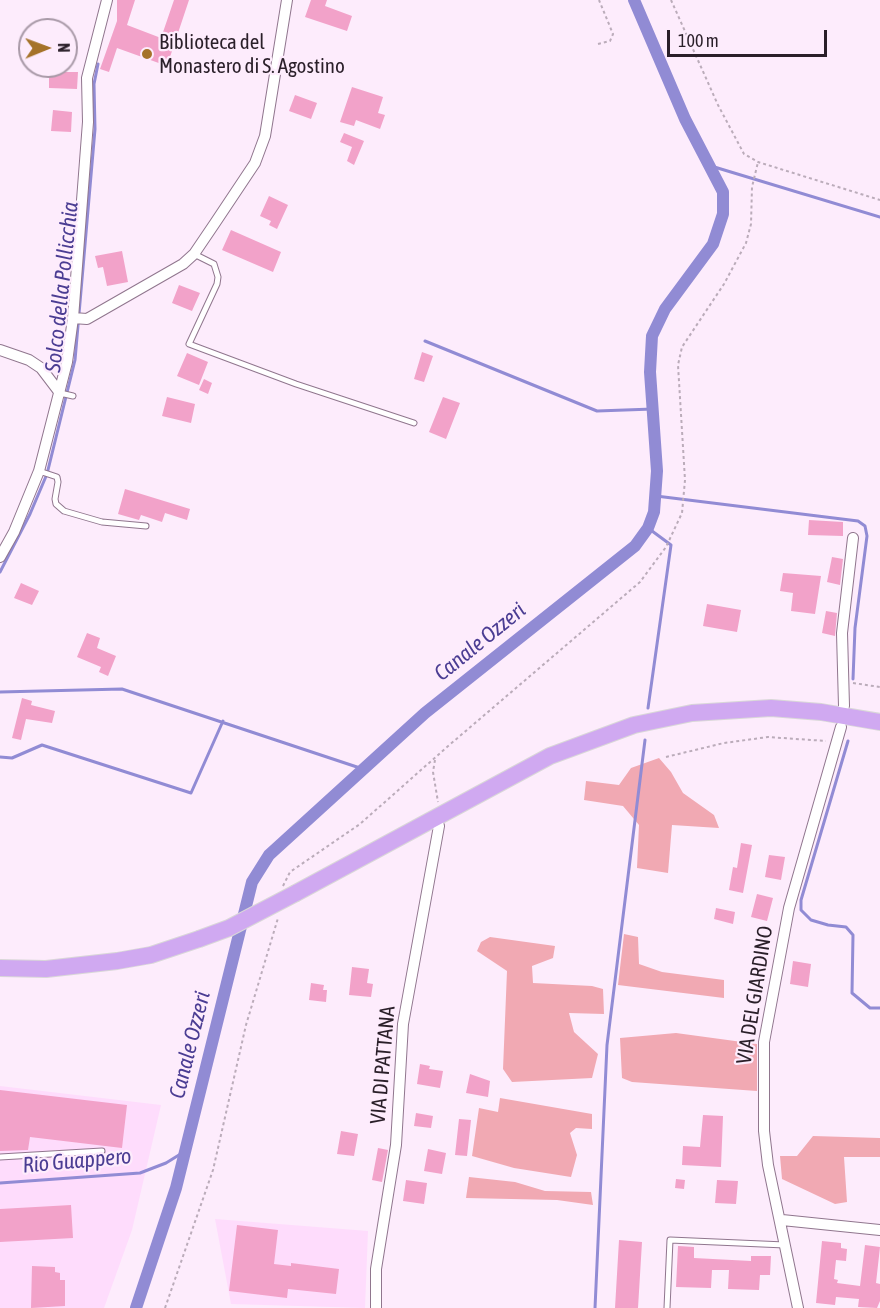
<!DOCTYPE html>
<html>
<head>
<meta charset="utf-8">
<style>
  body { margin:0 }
  #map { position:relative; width:880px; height:1308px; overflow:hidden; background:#fdecfc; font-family:"Asap Condensed",sans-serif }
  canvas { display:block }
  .north { position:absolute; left:18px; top:18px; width:60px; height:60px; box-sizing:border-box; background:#fdecfc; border:2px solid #a99aa8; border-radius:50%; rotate:89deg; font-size:16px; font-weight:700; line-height:24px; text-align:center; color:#2a1f29 }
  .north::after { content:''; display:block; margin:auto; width:21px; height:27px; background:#a57329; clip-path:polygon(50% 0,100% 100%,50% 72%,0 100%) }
  .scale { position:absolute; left:667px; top:30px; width:160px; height:27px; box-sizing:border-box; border:3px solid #2a1f29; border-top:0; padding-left:8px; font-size:18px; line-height:21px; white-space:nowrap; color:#2a1f29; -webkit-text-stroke:4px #fdecfc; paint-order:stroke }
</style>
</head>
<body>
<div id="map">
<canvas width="880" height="1308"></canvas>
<div class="north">N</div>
<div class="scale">100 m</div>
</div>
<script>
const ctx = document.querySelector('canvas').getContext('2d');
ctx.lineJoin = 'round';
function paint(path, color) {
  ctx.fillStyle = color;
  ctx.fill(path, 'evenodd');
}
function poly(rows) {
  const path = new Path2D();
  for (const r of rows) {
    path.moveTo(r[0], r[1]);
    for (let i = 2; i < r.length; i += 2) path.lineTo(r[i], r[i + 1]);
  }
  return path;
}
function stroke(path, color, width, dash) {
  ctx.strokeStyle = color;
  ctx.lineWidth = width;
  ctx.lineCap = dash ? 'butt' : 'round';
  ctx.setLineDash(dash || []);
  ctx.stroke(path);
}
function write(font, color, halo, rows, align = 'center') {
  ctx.font = font + ' "Asap Condensed",sans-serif';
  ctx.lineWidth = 4.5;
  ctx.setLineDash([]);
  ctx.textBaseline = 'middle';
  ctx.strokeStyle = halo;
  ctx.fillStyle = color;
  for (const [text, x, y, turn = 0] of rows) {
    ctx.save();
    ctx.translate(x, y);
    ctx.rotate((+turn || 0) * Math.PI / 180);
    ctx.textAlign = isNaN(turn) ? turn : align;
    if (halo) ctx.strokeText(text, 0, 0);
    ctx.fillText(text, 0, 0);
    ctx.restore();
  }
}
const built = poly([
  [0,1086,161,1105,132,1230,104,1308,0,1308],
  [215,1219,368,1231,365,1308,231,1304]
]);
const green = poly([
  [659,758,671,772,683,793,714,815,719,828,672,825,668,873,637,868,639,825,623,806,584,800,586,781,619,785,631,768],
  [624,934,638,937,639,964,662,972,724,980,724,998,618,985],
  [490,937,555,946,553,958,532,966,533,983,592,986,603,989,604,1014,569,1013,574,1032,598,1054,592,1078,512,1082,503,1069,507,971,477,951,481,942],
  [676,1033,757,1044,757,1091,632,1082,622,1078,620,1038],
  [500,1098,592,1114,592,1129,576,1128,570,1133,577,1155,571,1177,514,1168,472,1156,479,1108,498,1112],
  [813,1136,880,1138,880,1157,844,1157,847,1202,835,1204,782,1179,780,1156,797,1156],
  [469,1177,515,1182,545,1191,591,1192,593,1205,557,1200,466,1198]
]);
const stream = poly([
  [711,166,880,217],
  [425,341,597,411,653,409],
  [656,496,858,521,865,526,867,536,855,628,853,679],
  [648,528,671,545,648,708],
  [0,572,30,514,47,474,75,360,95,129,94,84,98,64],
  [0,692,122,689,363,769],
  [848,741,801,900,801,910,811,920,828,925,846,927,853,935,852,993,870,1008,880,1008],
  [0,757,12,758,42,745,191,793,223,721],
  [0,1183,140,1173,166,1163,187,1150],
  [595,1308,607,1045,645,740]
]);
const canal = poly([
  [136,1308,176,1188,252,882,269,855,425,713,635,546,648,528,654,512,657,471,650,372,652,336,665,309,713,244,723,214,723,192,685,119,634,0]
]);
const building = poly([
  [117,0,135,0,127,25,161,38,174,0,189,0,167,66,117,48,109,72,100,69,117,21],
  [311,0,327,0,325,6,352,16,347,31,305,17],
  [49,72,78,72,77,89,49,88],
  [352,87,383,97,378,113,385,115,380,129,356,120,354,126,340,122],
  [295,95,317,103,311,119,289,111],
  [53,110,72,112,71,132,51,131],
  [344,133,364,141,354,165,347,161,352,147,340,142],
  [269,196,288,205,277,229,269,225,271,221,260,216],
  [231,230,281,252,273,272,222,250],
  [122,251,128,282,107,286,103,267,98,268,95,256],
  [179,285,200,293,192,311,172,303],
  [422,352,433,356,424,382,414,379],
  [187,353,208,362,199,385,177,376],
  [204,379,212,383,208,394,199,390],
  [167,397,195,404,191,423,162,416],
  [443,397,460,403,446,439,429,432],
  [125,489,190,509,187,520,165,513,162,522,141,515,139,520,118,514],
  [809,520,843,522,843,536,808,535],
  [832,557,843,559,840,585,827,582],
  [783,573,821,576,815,614,791,611,793,593,780,591],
  [21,583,39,591,32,605,14,598],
  [707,604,741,610,737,632,703,626],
  [826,611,837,613,835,636,822,633],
  [87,633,100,638,97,648,116,656,108,676,99,672,101,667,77,657],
  [22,698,32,701,31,705,55,711,52,723,26,719,21,740,12,738],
  [741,843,752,845,743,893,729,890,733,867,737,868],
  [769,855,785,857,781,880,765,877],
  [757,894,773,898,767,921,751,917],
  [716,908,735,912,733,924,714,919],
  [793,961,811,964,808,987,790,984],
  [352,967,369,969,367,983,373,984,371,997,349,995],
  [311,983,324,985,323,990,327,990,326,1002,309,1000],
  [420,1064,430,1066,429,1069,443,1071,440,1088,417,1084],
  [470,1074,490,1081,488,1097,466,1093],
  [0,1090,127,1105,122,1148,30,1137,28,1150,0,1151],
  [416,1113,433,1116,431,1128,414,1126],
  [703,1115,723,1116,721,1167,682,1165,683,1146,700,1147],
  [459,1119,471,1120,467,1156,455,1155],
  [341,1131,358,1134,354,1156,337,1154],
  [378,1148,388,1150,382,1182,372,1180],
  [428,1149,446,1153,442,1174,424,1171],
  [676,1179,685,1180,684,1189,675,1188],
  [406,1180,427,1183,424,1204,403,1201],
  [717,1180,738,1181,736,1204,715,1203],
  [71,1205,73,1238,0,1242,0,1209],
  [237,1225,278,1230,274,1264,291,1266,291,1263,339,1269,336,1294,288,1289,287,1298,229,1291],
  [619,1240,642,1242,638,1308,615,1308],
  [822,1241,841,1243,841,1248,847,1249,846,1261,836,1260,834,1279,838,1280,837,1283,860,1286,865,1245,880,1247,876,1283,880,1284,880,1301,877,1308,858,1307,859,1299,836,1297,835,1305,816,1303],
  [678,1246,694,1247,694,1258,751,1261,751,1256,771,1256,770,1275,760,1275,759,1290,728,1289,729,1270,712,1270,711,1288,676,1287],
  [32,1266,55,1267,55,1272,60,1273,60,1280,65,1280,65,1306,31,1308]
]);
const path = poly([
  [671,0,718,105,744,154,758,162,880,200],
  [598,44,610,41,613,34,599,0],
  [853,683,880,687],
  [666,757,724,743,768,737,826,741],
  [435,760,433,772,438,802],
  [283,886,290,872,360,824,447,747,640,582,666,547,682,513,685,480,678,365,682,347,724,284,746,243,751,224,752,187,758,162],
  [165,1308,213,1170,246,1025,278,918]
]);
const lane = poly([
  [194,254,214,264,218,277,217,284,189,344,296,384,414,423],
  [60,393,73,396],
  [39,471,57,477,58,482,55,499,56,504,64,511,102,522,146,526],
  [0,1157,102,1151],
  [667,1308,670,1240,785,1245]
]);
const street = poly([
  [73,318,87,319,183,264,194,254,215,223,255,163,265,136,287,0],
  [0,350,29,360,41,368,60,393],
  [0,557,14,532,39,471,67,362,73,318,88,122,87,78,107,0],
  [844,706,842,633,853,538],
  [782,1220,880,1230],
  [376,1308,376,1269,396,1145,403,1024,439,826],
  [798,1308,768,1165,764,1131,764,1042,789,908,841,727]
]);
const primary = poly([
  [296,893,550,756,634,725,692,713,771,708,821,712,880,722],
  [0,968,46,969,117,961,151,955,199,939]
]);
const primaryBridge = poly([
  [199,939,229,928,296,893]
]);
const markers = [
  [147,54,6,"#a57329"]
];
const poiNames = [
  ["Biblioteca del",159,42],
  ["Monastero di S. Agostino",159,66]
];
const streetNames = [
  ["VIA DEL GIARDINO",755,995,-81],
  ["VIA DI PATTANA",383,1065,-85]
];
const waterNames = [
  ["Solco della Pollicchia",62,287,-84],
  ["Canale Ozzeri",480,642,-39],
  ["Canale Ozzeri",190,1045,-76],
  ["Rio Guappero",77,1161,-5]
];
paint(built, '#fedcfc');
paint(green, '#f1a9b3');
stroke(stream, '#918bd4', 3);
stroke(canal, '#918bd4', 12);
paint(building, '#f2a2c9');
stroke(lane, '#90768e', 7);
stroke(street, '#90768e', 12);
stroke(primary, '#d9d7d8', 18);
stroke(path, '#bbacba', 2, [3, 3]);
stroke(lane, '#fff', 5);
stroke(street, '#fff', 10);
stroke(primary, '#d0a9f1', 16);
stroke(primaryBridge, '#d9d7d8', 18, []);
stroke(primaryBridge, '#d0a9f1', 16);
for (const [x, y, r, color] of markers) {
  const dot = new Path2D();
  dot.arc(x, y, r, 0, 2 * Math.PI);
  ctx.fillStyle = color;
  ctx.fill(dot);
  stroke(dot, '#fdecfc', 2);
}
write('21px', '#2a1f29', '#fdecfc', poiNames, 'left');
write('21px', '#2a1f29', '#fdecfc', streetNames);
write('italic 22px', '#4b3d93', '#fdecfc', waterNames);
</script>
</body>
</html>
